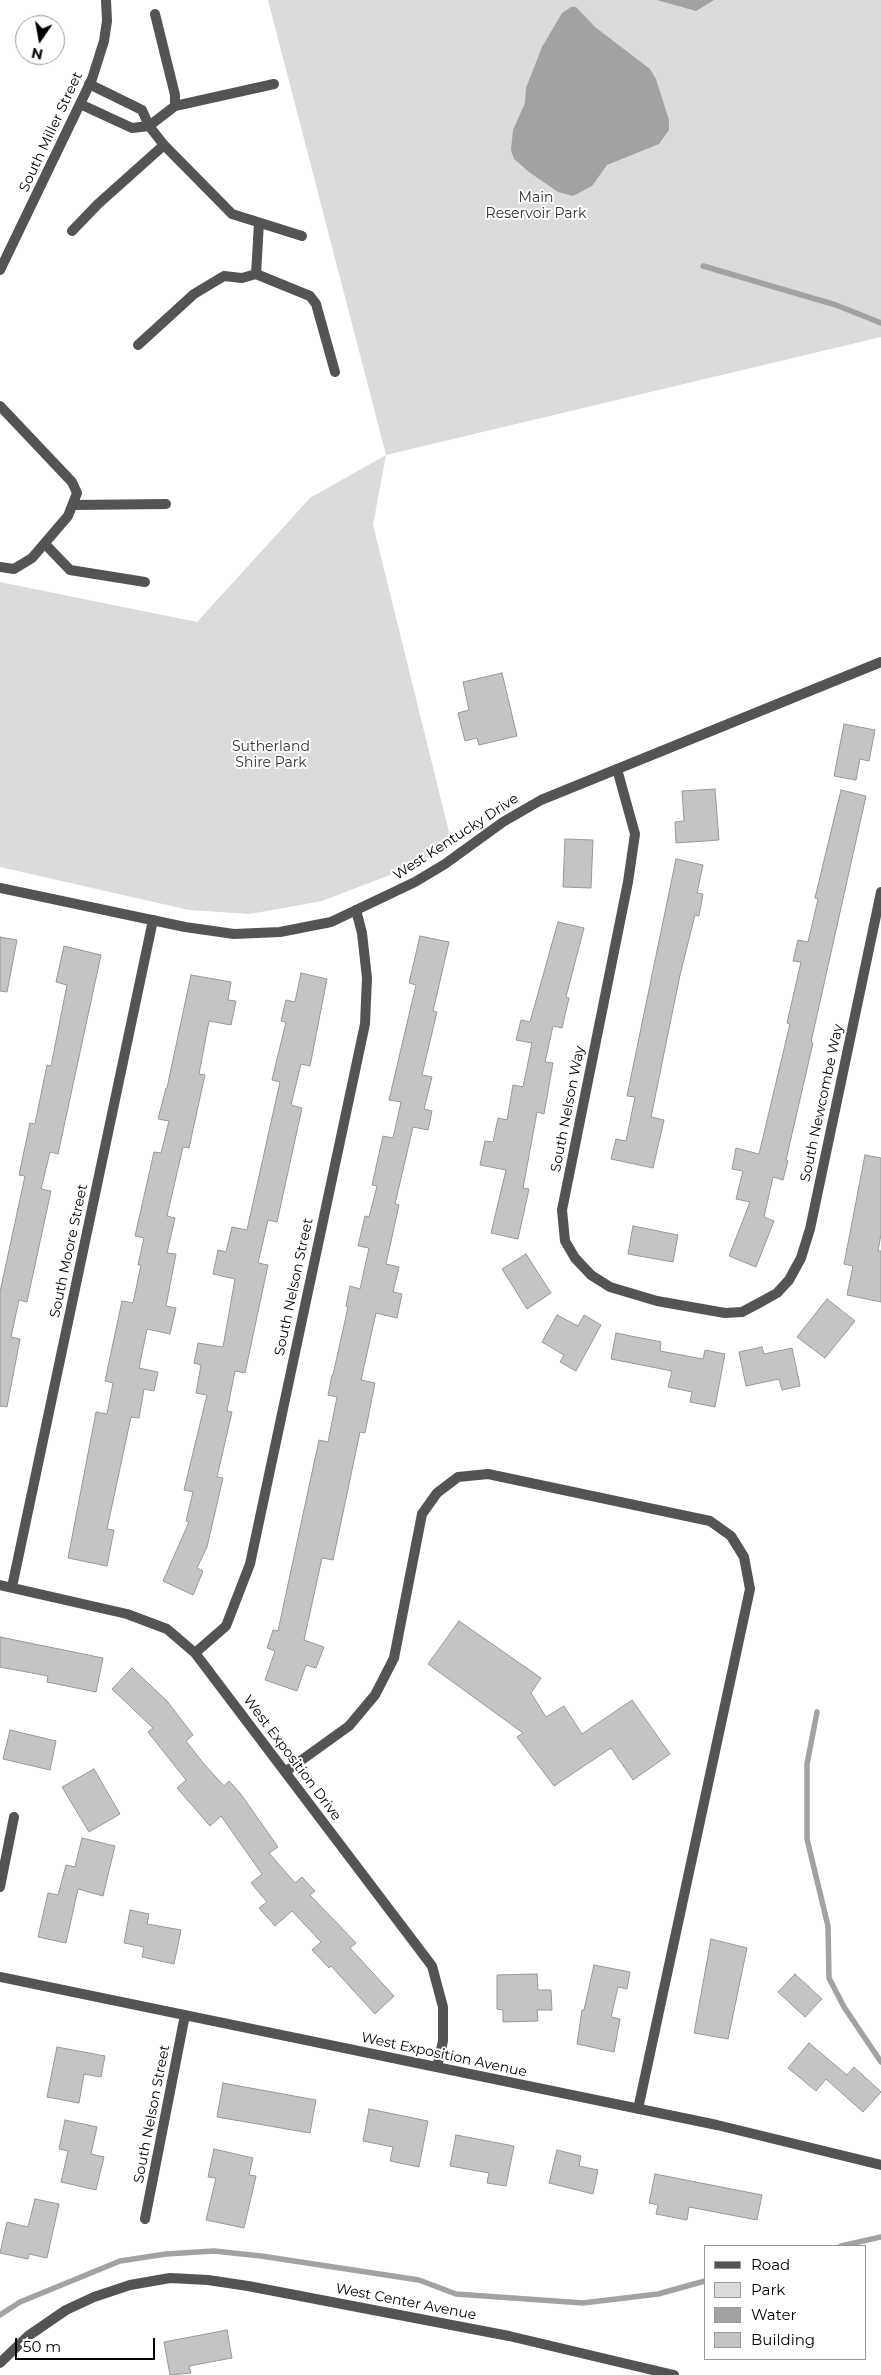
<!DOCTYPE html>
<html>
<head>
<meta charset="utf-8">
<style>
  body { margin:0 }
  #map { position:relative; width:881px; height:2375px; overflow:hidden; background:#fff; font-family:Montserrat,sans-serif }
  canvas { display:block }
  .legend { position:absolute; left:704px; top:2245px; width:162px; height:115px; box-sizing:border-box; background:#fff; border:1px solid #999; margin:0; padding:6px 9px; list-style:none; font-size:15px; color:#000 }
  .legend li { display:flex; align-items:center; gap:10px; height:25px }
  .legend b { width:25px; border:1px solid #999 }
  .north { position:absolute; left:15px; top:15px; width:50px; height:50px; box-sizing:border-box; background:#fff; border:1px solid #999; border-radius:50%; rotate:192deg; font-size:14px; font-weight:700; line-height:20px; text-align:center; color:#000 }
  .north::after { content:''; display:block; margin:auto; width:18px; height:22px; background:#000; clip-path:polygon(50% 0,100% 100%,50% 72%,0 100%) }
  .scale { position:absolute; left:15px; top:2338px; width:140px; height:22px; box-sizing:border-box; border:2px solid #000; border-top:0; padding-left:6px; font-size:15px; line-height:18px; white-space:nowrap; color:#000; -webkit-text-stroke:4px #fff; paint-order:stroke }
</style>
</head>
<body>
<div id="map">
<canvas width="881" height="2375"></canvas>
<ul class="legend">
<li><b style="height:6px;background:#545454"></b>Road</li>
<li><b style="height:14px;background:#dbdbdb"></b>Park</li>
<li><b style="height:14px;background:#a2a2a2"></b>Water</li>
<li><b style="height:14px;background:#c4c4c4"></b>Building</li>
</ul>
<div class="north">N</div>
<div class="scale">50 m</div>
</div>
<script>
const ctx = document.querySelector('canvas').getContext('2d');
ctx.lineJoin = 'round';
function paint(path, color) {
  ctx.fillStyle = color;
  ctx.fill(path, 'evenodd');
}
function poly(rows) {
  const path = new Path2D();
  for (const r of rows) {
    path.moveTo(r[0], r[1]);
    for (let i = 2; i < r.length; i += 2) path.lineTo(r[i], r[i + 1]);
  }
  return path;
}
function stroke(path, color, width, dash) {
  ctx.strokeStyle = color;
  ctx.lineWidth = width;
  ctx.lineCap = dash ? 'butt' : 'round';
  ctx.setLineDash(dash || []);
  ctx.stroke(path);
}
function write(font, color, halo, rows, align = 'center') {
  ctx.font = font + ' Montserrat,sans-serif';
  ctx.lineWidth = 4;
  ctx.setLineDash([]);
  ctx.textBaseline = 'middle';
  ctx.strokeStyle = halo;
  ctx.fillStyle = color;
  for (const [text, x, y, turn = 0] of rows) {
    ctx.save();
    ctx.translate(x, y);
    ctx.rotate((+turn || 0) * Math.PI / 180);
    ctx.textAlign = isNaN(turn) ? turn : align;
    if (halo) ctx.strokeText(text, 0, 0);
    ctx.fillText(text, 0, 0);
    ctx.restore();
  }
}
const green = poly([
  [268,0,881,0,881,337,386,455,373,525,451,840,421,863,322,901,250,914,189,910,0,867,0,582,197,622,310,498,386,455]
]);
const water = poly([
  [657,0,714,0,696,11],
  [571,7,576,7,595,27,650,69,656,79,669,120,669,130,659,144,607,165,592,186,573,196,558,192,529,172,514,159,511,150,513,130,525,103,526,88,542,47,562,13]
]);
const stream = poly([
  [703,266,836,305,881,323],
  [817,1712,807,1764,807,1839,828,1926,829,1978,844,2007,881,2062],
  [841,2246,881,2237],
  [0,2315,20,2302,120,2261,166,2254,214,2251,261,2256,419,2280,456,2294,583,2303,658,2294,705,2281]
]);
const building = poly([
  [502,673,517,736,479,745,477,738,465,741,458,713,469,710,463,682,502,673],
  [844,724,875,730,869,761,860,759,856,780,834,776,844,724],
  [715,789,719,840,676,843,675,822,684,821,682,791,715,789],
  [841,790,866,796,811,1042,813,1043,786,1160,788,1161,783,1180,773,1177,764,1217,774,1221,756,1267,729,1256,750,1202,736,1199,743,1171,732,1169,736,1148,759,1154,790,1024,787,1023,801,962,793,961,798,940,808,942,818,899,815,898,841,790],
  [565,839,593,840,591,888,563,887,565,839],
  [676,859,703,865,697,893,703,894,699,916,695,915,680,975,651,1117,664,1120,653,1168,611,1159,616,1139,626,1141,635,1097,627,1096,676,859],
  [558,922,584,928,566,997,569,998,562,1028,553,1026,545,1062,553,1063,544,1114,537,1112,523,1188,529,1189,518,1239,491,1233,506,1170,480,1165,485,1141,493,1142,498,1118,507,1120,513,1085,523,1087,532,1043,516,1040,521,1020,530,1022,558,922],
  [420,936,449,942,433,1011,437,1012,422,1075,432,1077,424,1109,432,1111,428,1130,413,1127,395,1204,399,1205,386,1264,399,1267,393,1292,402,1294,397,1318,376,1313,361,1380,375,1383,365,1433,360,1432,333,1560,322,1558,304,1640,324,1647,316,1668,306,1665,297,1691,265,1680,275,1651,267,1648,273,1630,278,1631,319,1440,328,1442,337,1397,328,1395,332,1375,333,1375,348,1307,346,1306,350,1286,360,1289,369,1248,358,1246,365,1216,369,1217,377,1186,372,1185,383,1136,393,1138,401,1102,389,1100,416,985,409,983,420,936],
  [0,937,17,940,7,992,0,991,0,937],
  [64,946,101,955,58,1154,50,1152,41,1189,51,1191,27,1302,19,1300,11,1337,20,1339,7,1407,0,1406,0,1292,25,1176,19,1175,30,1123,35,1124,47,1065,51,1066,67,985,56,982,64,946],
  [301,973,327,979,310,1066,301,1064,291,1105,302,1108,277,1222,268,1220,258,1263,268,1265,245,1373,235,1371,227,1411,232,1412,217,1477,223,1478,207,1547,197,1568,203,1571,193,1595,163,1581,189,1522,186,1521,193,1492,184,1490,207,1395,196,1393,201,1365,194,1363,198,1343,223,1347,235,1279,213,1274,218,1250,226,1252,232,1227,247,1230,280,1082,272,1080,286,1022,281,1021,286,1000,295,1002,301,973],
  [191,975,231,982,228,1000,236,1001,231,1025,209,1021,199,1074,205,1075,199,1102,189,1148,183,1147,167,1216,175,1218,167,1253,176,1254,166,1306,176,1308,170,1334,147,1329,139,1368,158,1372,154,1391,144,1389,139,1418,131,1417,107,1529,114,1530,107,1566,68,1558,96,1412,107,1414,113,1383,105,1381,122,1301,133,1303,141,1265,138,1265,144,1238,135,1236,154,1152,161,1153,169,1121,158,1119,166,1088,167,1088,191,975],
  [865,1155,881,1158,881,1234,878,1251,881,1251,881,1302,847,1295,853,1266,844,1264,865,1155],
  [633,1226,678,1235,673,1262,628,1254,633,1226],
  [526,1254,551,1293,527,1309,502,1269,526,1254],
  [827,1299,855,1321,825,1358,797,1337,827,1299],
  [557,1315,578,1326,584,1315,601,1325,576,1371,560,1362,564,1355,542,1342,557,1315],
  [616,1333,661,1342,660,1351,703,1359,705,1350,725,1354,715,1407,690,1402,692,1392,668,1387,672,1371,611,1359,616,1333],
  [762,1347,764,1354,792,1348,800,1386,782,1390,779,1379,746,1386,739,1352,762,1347],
  [459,1621,541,1678,531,1693,546,1717,564,1706,582,1734,632,1700,670,1754,633,1780,611,1748,554,1786,517,1737,523,1733,428,1664,459,1621],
  [0,1637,103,1658,96,1692,47,1682,48,1676,0,1667,0,1637],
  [132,1668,167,1701,193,1735,186,1741,204,1764,224,1786,229,1781,240,1793,278,1847,269,1853,295,1883,302,1877,315,1891,310,1895,356,1943,350,1948,394,1996,375,2014,331,1966,329,1968,312,1950,321,1942,292,1911,275,1926,259,1908,267,1902,251,1883,262,1874,221,1816,210,1826,177,1788,186,1780,148,1732,153,1728,112,1689,132,1668],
  [10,1730,56,1741,50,1770,3,1759,10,1730],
  [94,1769,120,1814,89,1832,62,1787,94,1769],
  [82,1838,115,1846,103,1896,78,1889,66,1943,38,1937,48,1893,58,1895,66,1865,75,1867,82,1838],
  [130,1910,149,1914,147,1924,181,1930,174,1964,142,1957,144,1947,124,1943,130,1910],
  [711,1939,747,1948,728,2039,694,2033,711,1939],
  [594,1965,630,1972,627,1989,618,1987,611,2017,620,2019,614,2052,577,2044,582,2010,584,2010,594,1965],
  [537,1974,538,1990,551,1990,552,2010,537,2010,538,2021,503,2022,503,2010,497,2009,497,1975,537,1974],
  [795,1974,822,1999,805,2017,778,1992,795,1974],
  [809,2043,847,2075,854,2067,881,2092,863,2112,826,2079,816,2091,788,2068,809,2043],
  [57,2047,105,2056,101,2077,84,2074,79,2103,47,2097,57,2047],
  [223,2083,316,2100,310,2133,217,2117,223,2083],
  [369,2109,428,2121,419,2167,390,2161,393,2147,363,2141,369,2109],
  [65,2120,97,2127,91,2154,104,2157,96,2190,61,2182,68,2151,59,2149,65,2120],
  [456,2135,514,2146,506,2186,487,2183,489,2173,450,2166,456,2135],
  [214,2149,253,2158,249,2175,256,2176,244,2228,206,2220,216,2178,208,2177,214,2149],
  [557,2150,581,2156,579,2166,598,2170,593,2194,549,2183,557,2150],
  [655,2174,762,2195,757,2220,689,2207,687,2220,656,2214,658,2205,649,2203,655,2174],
  [35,2199,59,2204,47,2258,29,2254,28,2259,0,2253,7,2222,28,2227,35,2199],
  [227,2330,232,2358,189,2366,191,2373,170,2375,164,2342,227,2330]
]);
const minor = poly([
  [89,84,142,110,149,126,164,145,232,214,302,236],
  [80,104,132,128,149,126,175,106,175,95,155,14],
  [175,106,274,84],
  [72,231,98,204,164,145],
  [0,270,92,79,104,41,107,21,106,0],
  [256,274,310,296,316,304,335,372],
  [138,345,194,294,224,276,242,278,256,274,259,223],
  [0,406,72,482,77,493,68,516,32,558,14,569,0,567],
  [74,505,166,504],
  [45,544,70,570,145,582],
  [617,769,635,834,628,882,562,1210,565,1241,575,1258,591,1275,610,1287,657,1301,725,1313,742,1312,759,1303,777,1293,789,1280,801,1258,810,1229,881,892],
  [0,1585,127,1614,167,1629,195,1653,432,1966,443,2007,443,2041,437,2067],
  [12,1587,153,920],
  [195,1653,226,1626,250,1564,365,1024,367,978,362,933,356,910],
  [285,1772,349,1726,375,1695,394,1658,422,1514,437,1493,458,1477,488,1474,710,1521,731,1536,744,1557,750,1589,638,2109],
  [0,1887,14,1817],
  [0,1977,717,2125,881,2165],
  [145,2219,185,2015],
  [0,2363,28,2336,66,2310,94,2297,130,2285,170,2278,208,2280,248,2286,509,2336,674,2375]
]);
const tertiary = poly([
  [0,888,185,927,234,934,280,932,331,922,415,882,445,864,503,822,541,800,881,662]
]);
const streetNames = [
  ["South Miller Street",51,132,-65],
  ["West Kentucky Drive",456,837,-33],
  ["South Newcombe Way",822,1103,-78],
  ["South Nelson Way",568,1109,-79],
  ["South Moore Street",69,1251,-78],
  ["South Nelson Street",294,1287,-78],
  ["West Exposition Drive",292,1758,53],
  ["West Exposition Avenue",444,2055,12],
  ["South Nelson Street",152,2114,-79],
  ["West Center Avenue",406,2302,11]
];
const parkNames = [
  ["Main",536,198],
  ["Reservoir Park",536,214],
  ["Sutherland",271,747],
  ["Shire Park",271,763]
];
paint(green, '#dbdbdb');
paint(water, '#a2a2a2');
stroke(stream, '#a2a2a2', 5.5);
paint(building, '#c4c4c4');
stroke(building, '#989898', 1);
stroke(minor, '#545454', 10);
stroke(tertiary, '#545454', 10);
write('14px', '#000', '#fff', streetNames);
write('14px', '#323232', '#fff', parkNames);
</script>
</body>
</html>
